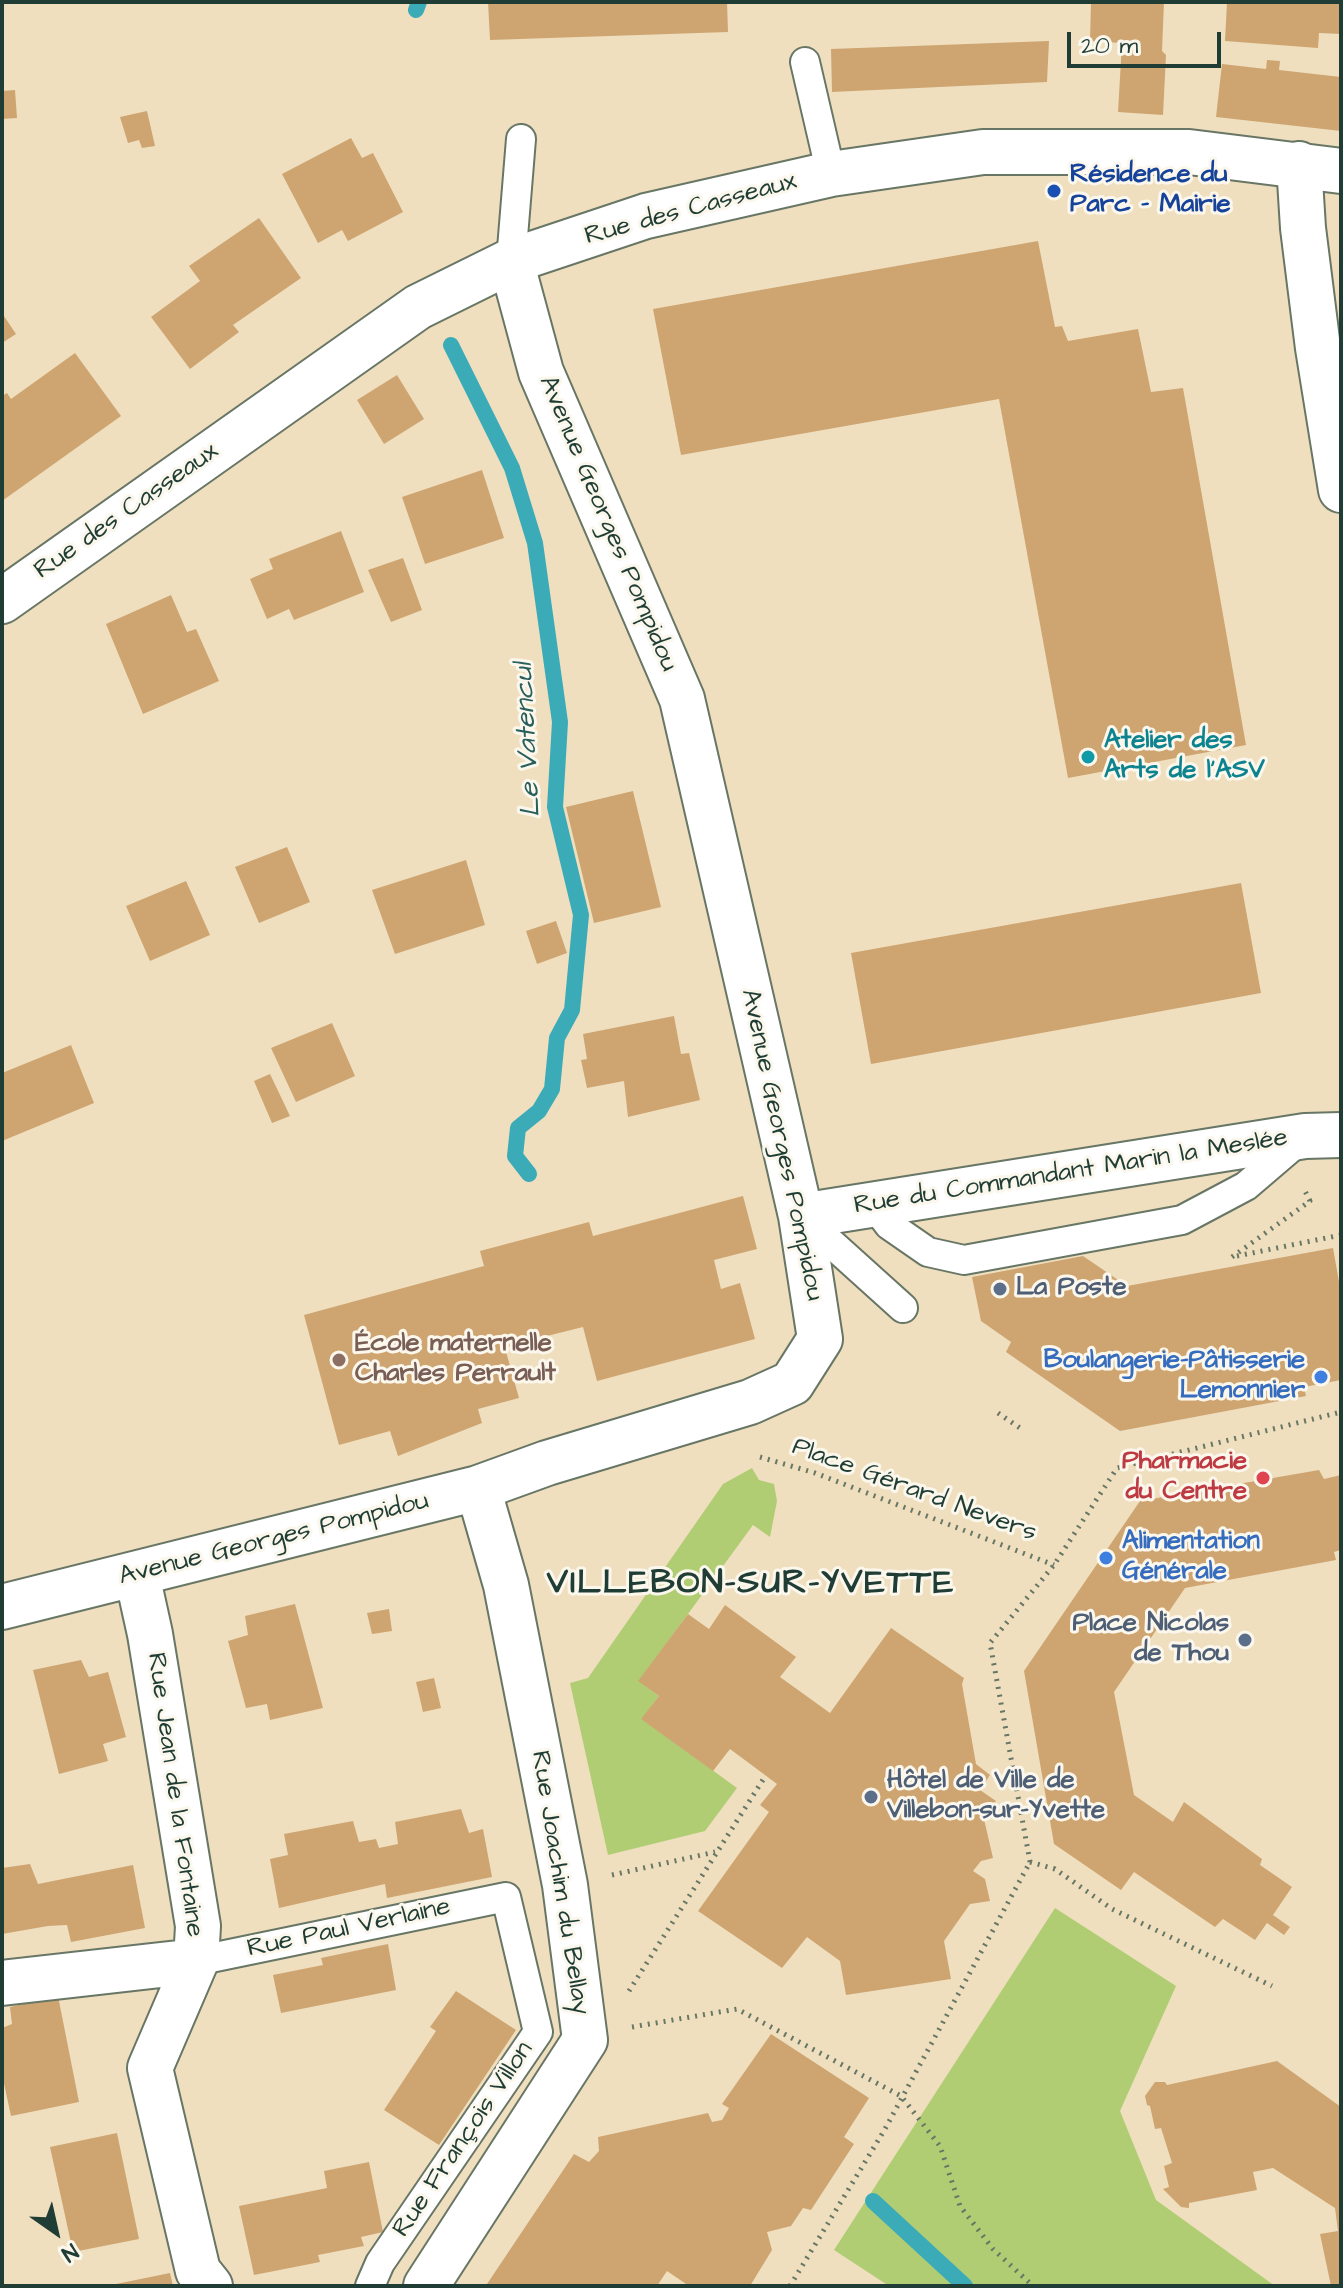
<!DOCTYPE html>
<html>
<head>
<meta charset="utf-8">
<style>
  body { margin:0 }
  #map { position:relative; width:1343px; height:2288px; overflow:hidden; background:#efdfbf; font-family:"Architects Daughter",sans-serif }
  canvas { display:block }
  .frame { position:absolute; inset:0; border:4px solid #1f3d34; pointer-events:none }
  .north { position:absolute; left:16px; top:2192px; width:80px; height:80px; -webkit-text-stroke:6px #fbf7ec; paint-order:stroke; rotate:146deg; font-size:22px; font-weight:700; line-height:32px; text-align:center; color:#1f3d34 }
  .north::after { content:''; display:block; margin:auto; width:28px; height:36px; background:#1f3d34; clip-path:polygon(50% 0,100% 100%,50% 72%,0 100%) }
  .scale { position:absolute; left:1067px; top:32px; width:154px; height:36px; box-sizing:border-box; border:4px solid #1f3d34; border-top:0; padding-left:10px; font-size:24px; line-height:28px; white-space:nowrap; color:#1f3d34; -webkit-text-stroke:6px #fbf7ec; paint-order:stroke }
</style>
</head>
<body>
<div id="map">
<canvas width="1343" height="2288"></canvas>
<div class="frame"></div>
<div class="north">N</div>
<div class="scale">20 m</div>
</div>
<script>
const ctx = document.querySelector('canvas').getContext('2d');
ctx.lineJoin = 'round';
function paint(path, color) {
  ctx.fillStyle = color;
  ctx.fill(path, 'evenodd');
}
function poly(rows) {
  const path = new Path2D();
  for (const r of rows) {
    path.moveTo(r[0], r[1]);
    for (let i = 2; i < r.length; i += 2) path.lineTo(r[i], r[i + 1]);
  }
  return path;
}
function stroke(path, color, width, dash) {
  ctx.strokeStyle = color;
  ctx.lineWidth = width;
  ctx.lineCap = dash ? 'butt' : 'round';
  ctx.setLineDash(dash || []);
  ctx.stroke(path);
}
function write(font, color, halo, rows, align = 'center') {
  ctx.font = font + ' "Architects Daughter",sans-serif';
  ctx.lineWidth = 6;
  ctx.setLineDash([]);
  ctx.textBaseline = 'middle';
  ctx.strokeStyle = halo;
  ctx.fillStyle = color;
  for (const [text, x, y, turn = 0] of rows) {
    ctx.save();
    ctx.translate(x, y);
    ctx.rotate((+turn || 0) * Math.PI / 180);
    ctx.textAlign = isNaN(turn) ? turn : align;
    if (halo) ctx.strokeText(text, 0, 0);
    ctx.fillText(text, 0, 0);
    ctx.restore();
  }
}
const green = poly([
  [752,1468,759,1480,774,1484,777,1501,770,1537,753,1525,639,1681,659,1696,642,1719,737,1788,705,1831,608,1855,570,1683,588,1678,723,1484],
  [1055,1908,1176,1986,1120,2111,1156,2200,1275,2286,889,2286,834,2250]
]);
const stream = poly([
  [416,10,419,2],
  [451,345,512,468,535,543,560,722,555,807,581,915,572,1010,557,1038,552,1089,539,1111,518,1128,515,1156,529,1174],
  [873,2201,965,2286]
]);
const building = poly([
  [488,2,727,2,728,32,490,40],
  [1091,2,1164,2,1162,51,1166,55,1163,115,1118,112,1122,43,1090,41],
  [1227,2,1341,2,1341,34,1319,33,1318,48,1225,41],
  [1049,41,1047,82,832,92,831,49],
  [1267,60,1280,61,1279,70,1341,77,1341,131,1216,117,1222,64,1266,69],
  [15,90,17,118,2,119,2,91],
  [147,111,155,146,142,148,139,140,128,143,120,117],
  [351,138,362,158,373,153,403,212,348,241,342,230,318,243,282,174],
  [259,218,301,278,233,325,239,332,190,369,151,317,200,281,189,266],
  [1038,241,1055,327,1062,326,1068,341,1138,329,1151,392,1183,388,1246,745,1068,778,999,399,681,455,653,309],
  [2,313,16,334,2,343],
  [75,353,121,416,2,501,2,396,7,393,11,399],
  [397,375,424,419,384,444,357,400],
  [482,470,504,538,425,564,402,497],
  [341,531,364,592,294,620,289,609,267,619,250,579,273,569,269,559],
  [403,558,422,610,391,622,368,570],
  [171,595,187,632,196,629,219,681,143,714,106,624],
  [633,791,661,907,594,923,566,807],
  [287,847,310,902,259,923,235,867],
  [466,860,485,925,395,954,372,890],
  [186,881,210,935,150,961,126,906],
  [1241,883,1261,993,871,1064,851,953],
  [556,921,567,953,537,964,526,931],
  [674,1016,681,1054,689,1053,700,1100,628,1117,624,1081,587,1088,581,1060,587,1059,583,1034],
  [332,1023,355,1076,296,1102,271,1048],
  [71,1045,94,1103,2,1141,2,1073],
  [270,1074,290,1116,272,1123,254,1081],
  [743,1196,757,1249,714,1260,721,1289,740,1283,755,1339,597,1381,583,1327,539,1338,505,1348,519,1398,478,1409,482,1423,398,1456,390,1431,339,1445,304,1315,484,1266,480,1251,589,1222,593,1236],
  [1333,1248,1341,1293,1341,1380,1304,1387,1306,1396,1120,1431,1006,1352,1011,1342,981,1321,972,1277,1083,1256,1127,1286],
  [1319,1470,1324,1479,1341,1475,1341,1550,1334,1552,1336,1560,1185,1588,1114,1692,1134,1795,1173,1822,1184,1802,1262,1859,1260,1865,1292,1887,1273,1915,1290,1927,1284,1935,1267,1923,1255,1940,1223,1919,1215,1927,1134,1872,1121,1890,1054,1844,1024,1671,1140,1501],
  [295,1604,323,1708,270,1720,267,1704,246,1708,228,1641,248,1635,245,1616],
  [725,1605,796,1657,780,1677,830,1713,891,1628,964,1678,962,1684,976,1764,990,1775,980,1790,996,1801,984,1819,993,1858,981,1861,973,1871,985,1879,990,1901,970,1904,944,1941,951,1979,846,1995,840,1961,807,1937,782,1968,698,1911,769,1812,760,1805,777,1784,730,1749,713,1771,641,1719,659,1696,638,1681,688,1614,709,1629],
  [389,1609,392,1631,372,1634,367,1613],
  [81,1660,89,1677,108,1672,126,1737,103,1744,108,1761,59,1774,33,1670],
  [434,1678,441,1708,423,1712,416,1682],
  [461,1809,469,1833,483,1829,492,1877,387,1898,385,1884,279,1908,270,1859,288,1855,284,1834,353,1821,359,1842,376,1839,379,1848,398,1844,395,1822],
  [30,1864,38,1884,133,1865,145,1928,71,1942,67,1925,48,1926,2,1934,2,1868],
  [388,1944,396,1990,281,2013,273,1975,323,1965,321,1958],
  [456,1991,516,2030,439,2145,384,2110,436,2031,430,2027],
  [58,1996,79,2102,11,2116,2,2074,2,2028,12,2024,10,2007],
  [771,2034,869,2098,844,2137,854,2144,811,2210,803,2208,791,2226,767,2232,772,2250,750,2286,689,2286,667,2271,657,2286,487,2284,574,2154,589,2162,599,2151,598,2137,708,2113,712,2122,722,2120,729,2108,722,2104],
  [1277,2061,1341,2107,1341,2286,1331,2286,1320,2234,1338,2231,1335,2208,1273,2168,1253,2172,1257,2190,1189,2203,1189,2208,1181,2207,1163,2189,1169,2187,1164,2166,1172,2163,1161,2128,1155,2129,1150,2106,1147,2105,1145,2096,1155,2082,1165,2082,1167,2085],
  [117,2133,139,2239,73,2252,50,2147],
  [369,2162,383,2232,361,2237,364,2246,318,2255,320,2262,254,2275,239,2206,327,2188,324,2171],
  [170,2273,173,2286,116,2286,116,2284]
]);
const path = poly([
  [1237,1256,1341,1235],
  [1232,1257,1310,1201,1305,1191,1302,1193],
  [998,1413,1020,1428],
  [760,1457,815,1473,1054,1565],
  [1030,1862,990,1643,1054,1565,1117,1468,1341,1412],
  [1030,1862,1055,1869,1112,1909,1272,1986],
  [612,1875,715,1852],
  [629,1991,766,1775],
  [632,2027,737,2009,901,2096,940,2146,960,2206,993,2249,1033,2286],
  [790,2286,885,2129,1030,1862]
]);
const lane = poly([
  [805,62,831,174],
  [511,261,521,139],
  [873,1204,889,1225,928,1252,964,1260,1182,1220,1246,1186,1301,1139],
  [801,1216,903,1308],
  [196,1961,506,1897,538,2032,380,2263,370,2286]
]);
const street = poly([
  [1299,164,1303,228,1318,348,1341,490],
  [801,1216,1305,1136,1341,1135],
  [137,1575,150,1634,198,1926,196,1961,150,2068,198,2271,210,2286],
  [2,1607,478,1488,547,1463,750,1402,792,1383,820,1339,801,1216,682,699,541,372,511,261],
  [2,1983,196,1961],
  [426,2286,585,2040,565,1885,506,1585,478,1488]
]);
const secondary = poly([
  [2,601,418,307,511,261,646,216,831,174,983,152,1189,152,1341,171]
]);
const markers = [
  [1054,191,8,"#1a4fb4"],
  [1088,757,8,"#0f9aa8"],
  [1000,1289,8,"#5c6f8a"],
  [339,1360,8,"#8d6e63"],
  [1321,1377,8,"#3f7fe0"],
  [1263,1478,8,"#e0444e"],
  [1106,1558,8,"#3f7fe0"],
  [1245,1640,8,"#5c6f8a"],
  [871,1797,8,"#5c6f8a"]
];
const transitNames = [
  ["Résidence du",1070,176],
  ["Parc - Mairie",1070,206]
];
const streetNames = [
  ["Rue des Casseaux",691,210,-15],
  ["Rue des Casseaux",127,512,-35],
  ["Avenue Georges Pompidou",607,524,67],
  ["Avenue Georges Pompidou",781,1145,78],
  ["Rue du Commandant Marin la Meslée",1071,1173,-9],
  ["Place Gérard Nevers",914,1491,20],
  ["Avenue Georges Pompidou",274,1540,-14],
  ["Rue Jean de la Fontaine",174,1795,82],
  ["Rue Joachim du Bellay",559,1883,81],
  ["Rue Paul Verlaine",349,1929,-12],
  ["Rue François Villon",464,2140,-56]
];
const cultureNames = [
  ["Atelier des",1104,742],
  ["Arts de l’ASV",1104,772]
];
const serviceNames = [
  ["La Poste",1016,1289],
  ["Place Nicolas",1229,1625,"right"],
  ["de Thou",1229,1655,"right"],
  ["Hôtel de Ville de",887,1782],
  ["Villebon-sur-Yvette",887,1812]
];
const educationNames = [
  ["École maternelle",355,1345],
  ["Charles Perrault",355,1375]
];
const shopNames = [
  ["Boulangerie-Pâtisserie",1305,1362],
  ["Lemonnier",1305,1392],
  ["Alimentation",1122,1543,"left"],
  ["Générale",1122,1573,"left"]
];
const healthNames = [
  ["Pharmacie",1247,1463],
  ["du Centre",1247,1493]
];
const waterNames = [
  ["Le Vatencul",529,740,-93]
];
const districtNames = [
  ["VILLEBON-SUR-YVETTE",751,1585]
];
paint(green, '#b0cd74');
stroke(stream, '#3cabb8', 16);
paint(building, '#cea571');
stroke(lane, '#687665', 32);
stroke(street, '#687665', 48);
stroke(secondary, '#687665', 48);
stroke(path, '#687665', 5, [2, 6]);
stroke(lane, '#fff', 28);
stroke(street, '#fff', 44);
stroke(secondary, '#fff', 44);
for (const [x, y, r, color] of markers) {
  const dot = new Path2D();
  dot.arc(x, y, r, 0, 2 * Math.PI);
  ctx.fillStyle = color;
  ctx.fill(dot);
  stroke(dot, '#fbf7ec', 3);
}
write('bold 26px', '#164399', '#fbf7ec', transitNames, 'left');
write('26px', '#1f3d34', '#fbf7ec', streetNames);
write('bold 26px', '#0d838f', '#fbf7ec', cultureNames, 'left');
write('bold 26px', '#4e5e75', '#fbf7ec', serviceNames, 'left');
write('bold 26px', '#785e54', '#fbf7ec', educationNames, 'left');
write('bold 26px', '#366cbe', '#fbf7ec', shopNames, 'right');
write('bold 26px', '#be3a42', '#fbf7ec', healthNames, 'right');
write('italic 28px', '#285e5c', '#fbf7ec', waterNames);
ctx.letterSpacing = '2px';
write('bold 34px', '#1f3d34', '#fbf7ec', districtNames);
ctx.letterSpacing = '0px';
</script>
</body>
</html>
